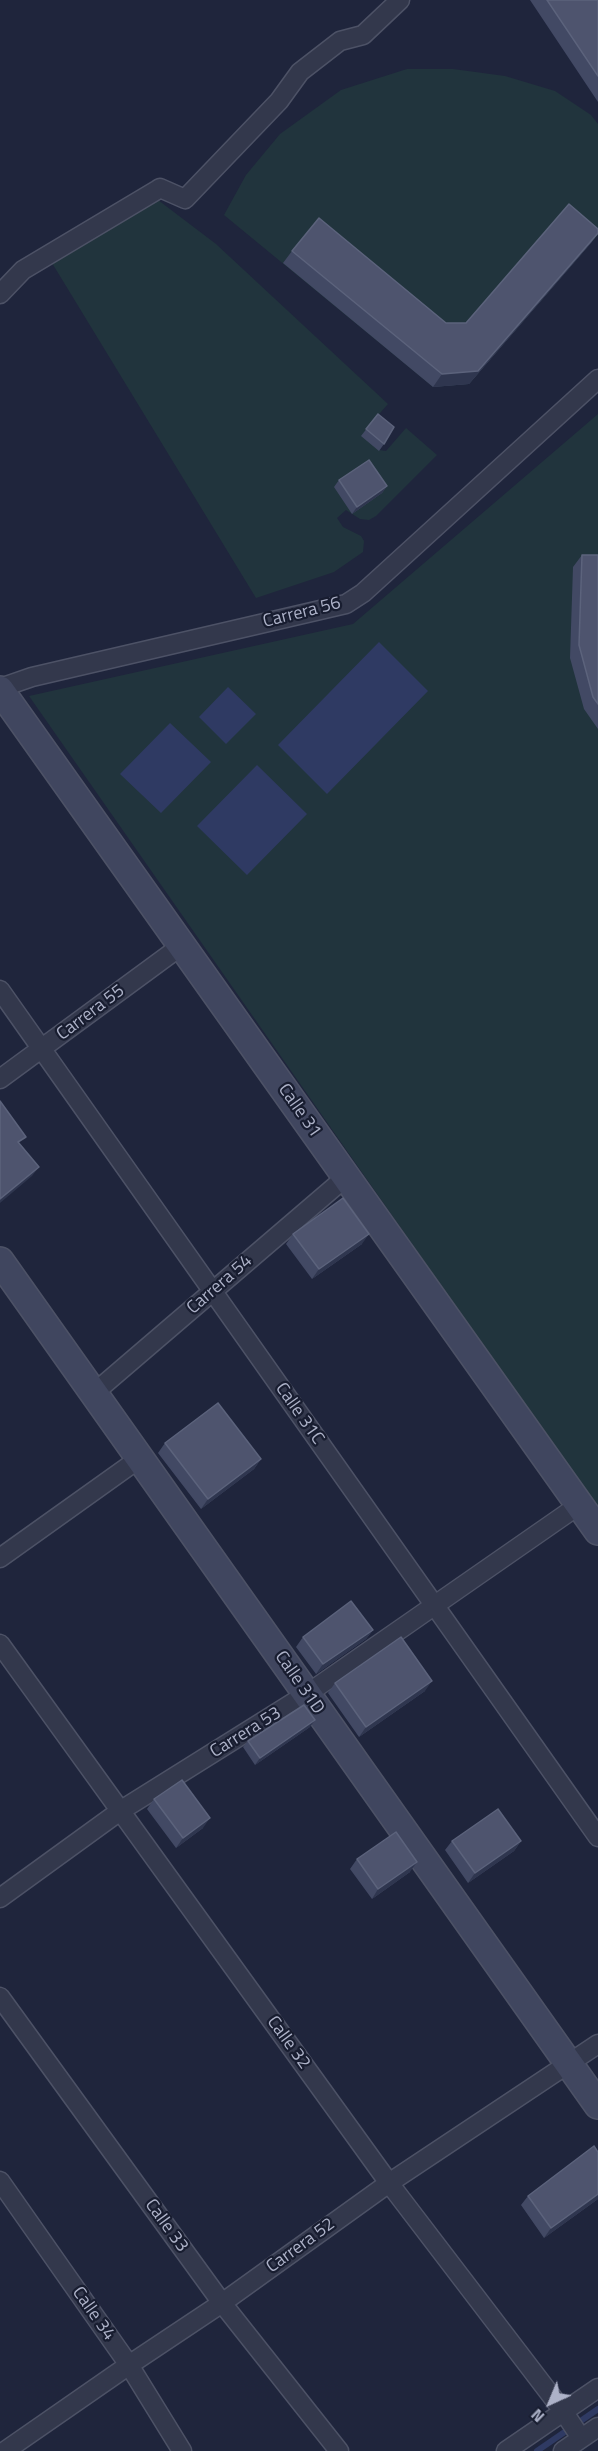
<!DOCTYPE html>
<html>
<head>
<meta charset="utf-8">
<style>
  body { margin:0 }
  #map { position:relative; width:598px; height:2451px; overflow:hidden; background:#1f253c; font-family:"Titillium Web",sans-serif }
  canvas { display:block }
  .north { position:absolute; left:520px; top:2373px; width:60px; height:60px; -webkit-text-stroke:4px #181d30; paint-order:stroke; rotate:224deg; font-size:16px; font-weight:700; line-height:24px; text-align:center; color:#adb2c8 }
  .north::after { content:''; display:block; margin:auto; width:21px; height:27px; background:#adb2c8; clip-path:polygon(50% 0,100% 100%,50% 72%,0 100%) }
</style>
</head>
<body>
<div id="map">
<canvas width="598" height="2451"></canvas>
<div class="north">N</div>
</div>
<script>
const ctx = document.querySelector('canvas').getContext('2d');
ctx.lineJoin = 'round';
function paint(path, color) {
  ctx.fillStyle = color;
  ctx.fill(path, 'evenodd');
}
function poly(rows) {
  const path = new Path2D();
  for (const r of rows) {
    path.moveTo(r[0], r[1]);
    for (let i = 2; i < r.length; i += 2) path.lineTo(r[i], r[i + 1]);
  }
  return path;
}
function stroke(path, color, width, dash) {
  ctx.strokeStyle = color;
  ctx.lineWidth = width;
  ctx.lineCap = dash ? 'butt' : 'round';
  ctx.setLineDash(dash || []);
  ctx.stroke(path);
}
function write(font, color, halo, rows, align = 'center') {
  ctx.font = font + ' "Titillium Web",sans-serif';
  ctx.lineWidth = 4.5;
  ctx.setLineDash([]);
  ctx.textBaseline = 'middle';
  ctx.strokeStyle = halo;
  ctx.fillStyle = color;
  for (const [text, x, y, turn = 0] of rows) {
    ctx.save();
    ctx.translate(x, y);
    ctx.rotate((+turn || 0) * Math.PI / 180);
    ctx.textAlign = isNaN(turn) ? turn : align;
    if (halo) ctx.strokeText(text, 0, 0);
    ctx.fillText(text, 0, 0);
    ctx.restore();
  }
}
const green = poly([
  [407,69,453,69,505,76,555,91,591,115,598,124,598,235,469,384,433,387,224,215,246,175,280,134,341,90],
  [158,200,216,244,388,404,373,421,379,450,386,451,406,428,437,455,376,516,369,520,360,519,346,510,337,518,343,527,361,536,364,541,363,552,334,572,256,598,52,263],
  [598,414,598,1510,29,696,353,624]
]);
const water = poly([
  [379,642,428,691,327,794,278,745],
  [228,687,256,714,226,744,199,717],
  [170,723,211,762,161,813,120,774],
  [257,765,307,814,247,875,197,826]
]);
const stream = poly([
  [537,2451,598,2409]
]);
const street = poly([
  [0,294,23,270,157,190,160,188,185,199,279,101,300,72,340,41,363,35,400,0],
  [0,688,32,677,346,604,363,593,598,379],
  [0,990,598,1837],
  [0,1079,181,946],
  [94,1393,346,1177],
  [0,1558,140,1458],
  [0,1644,389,2183,563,2411,581,2438],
  [0,1898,120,1811,307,1694,579,1505],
  [0,1997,222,2303,339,2451],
  [0,2181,129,2365,182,2451],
  [5,2451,129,2365,222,2303,389,2183,598,2044],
  [506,2451,598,2388],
  [563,2451,598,2427]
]);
const secondary = poly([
  [0,690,598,1531],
  [0,1261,598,2105]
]);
const wall = poly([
  [530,0,598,0,598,102],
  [598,233,591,243,469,384,433,387,283,263,292,251,446,323,466,323],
  [378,414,384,444,379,451,361,436],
  [339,480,387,486,382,493,352,514,334,487],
  [582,555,598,555,598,729,584,709,570,658,573,567],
  [293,1234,362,1244,312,1279,286,1244],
  [165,1443,261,1459,254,1469,201,1509,158,1453],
  [373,1630,366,1639,316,1674,296,1647,303,1637],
  [335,1683,425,1691,359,1737,328,1693],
  [310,1727,255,1765,243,1747,248,1741],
  [154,1799,203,1828,176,1848,147,1809],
  [452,1841,521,1841,514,1851,468,1883,445,1850],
  [357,1859,410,1872,372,1899,350,1869],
  [528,2196,598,2199,544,2238,521,2205]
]);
const shadedWall = poly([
  [598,233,591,243,469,384,433,387,442,374],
  [387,486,382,493,352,514,357,507],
  [39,1167,32,1176,0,1203,0,1199],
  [369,1234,362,1244,312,1279,319,1269],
  [261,1459,254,1469,201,1509,208,1499],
  [373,1630,366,1639,316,1674,323,1664],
  [432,1681,425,1691,359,1737,366,1727],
  [315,1720,310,1727,255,1765,260,1758],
  [210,1818,203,1828,176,1848,183,1838],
  [521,1841,514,1851,468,1883,475,1873],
  [417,1862,410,1872,372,1899,378,1889],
  [598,2194,598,2199,544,2238,551,2228]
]);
const building = poly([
  [547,0,598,0,598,76,547,0],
  [569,204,598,229,598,233,478,371,442,374,292,251,319,218,446,323,466,323,569,204],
  [378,414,394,427,384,444,366,429,378,414],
  [369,460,387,486,357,507,339,480,369,460],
  [582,555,598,555,598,704,593,697,579,645,582,555],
  [0,1101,26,1137,18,1142,39,1167,0,1199,0,1101],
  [343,1198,369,1234,319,1269,293,1234,343,1198],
  [218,1403,261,1459,208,1499,165,1443,218,1403],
  [351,1601,373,1630,323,1664,303,1637,351,1601],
  [401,1637,432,1681,366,1727,335,1683,401,1637],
  [304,1705,315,1720,260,1758,248,1741,304,1705],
  [182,1780,210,1818,183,1838,154,1799,182,1780],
  [498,1809,521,1841,475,1873,452,1841,498,1809],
  [396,1832,417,1862,378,1889,357,1859,396,1832],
  [594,2146,598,2152,598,2194,551,2228,528,2196,594,2146]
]);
const streetNames = [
  ["Carrera 56",302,613,-14],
  ["Carrera 55",91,1013,-37],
  ["Calle 31",299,1111,55],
  ["Carrera 54",220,1285,-41],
  ["Calle 31C",299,1414,55],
  ["Calle 31D",299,1683,55],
  ["Carrera 53",246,1733,-32],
  ["Calle 32",288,2043,54],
  ["Calle 33",166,2226,54],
  ["Carrera 52",301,2246,-36],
  ["Calle 34",93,2314,55]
];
paint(green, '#21343d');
paint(water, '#2f3a63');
stroke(stream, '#2f3a63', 6);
stroke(street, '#4d5266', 21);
stroke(secondary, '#4d5266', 30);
stroke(street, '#33384c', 18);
stroke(secondary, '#40465f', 27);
paint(wall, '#424964');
paint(shadedWall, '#2f364f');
paint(building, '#4e546e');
stroke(building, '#5c637c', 1.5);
write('18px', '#adb2c8', '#181d30', streetNames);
</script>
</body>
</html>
